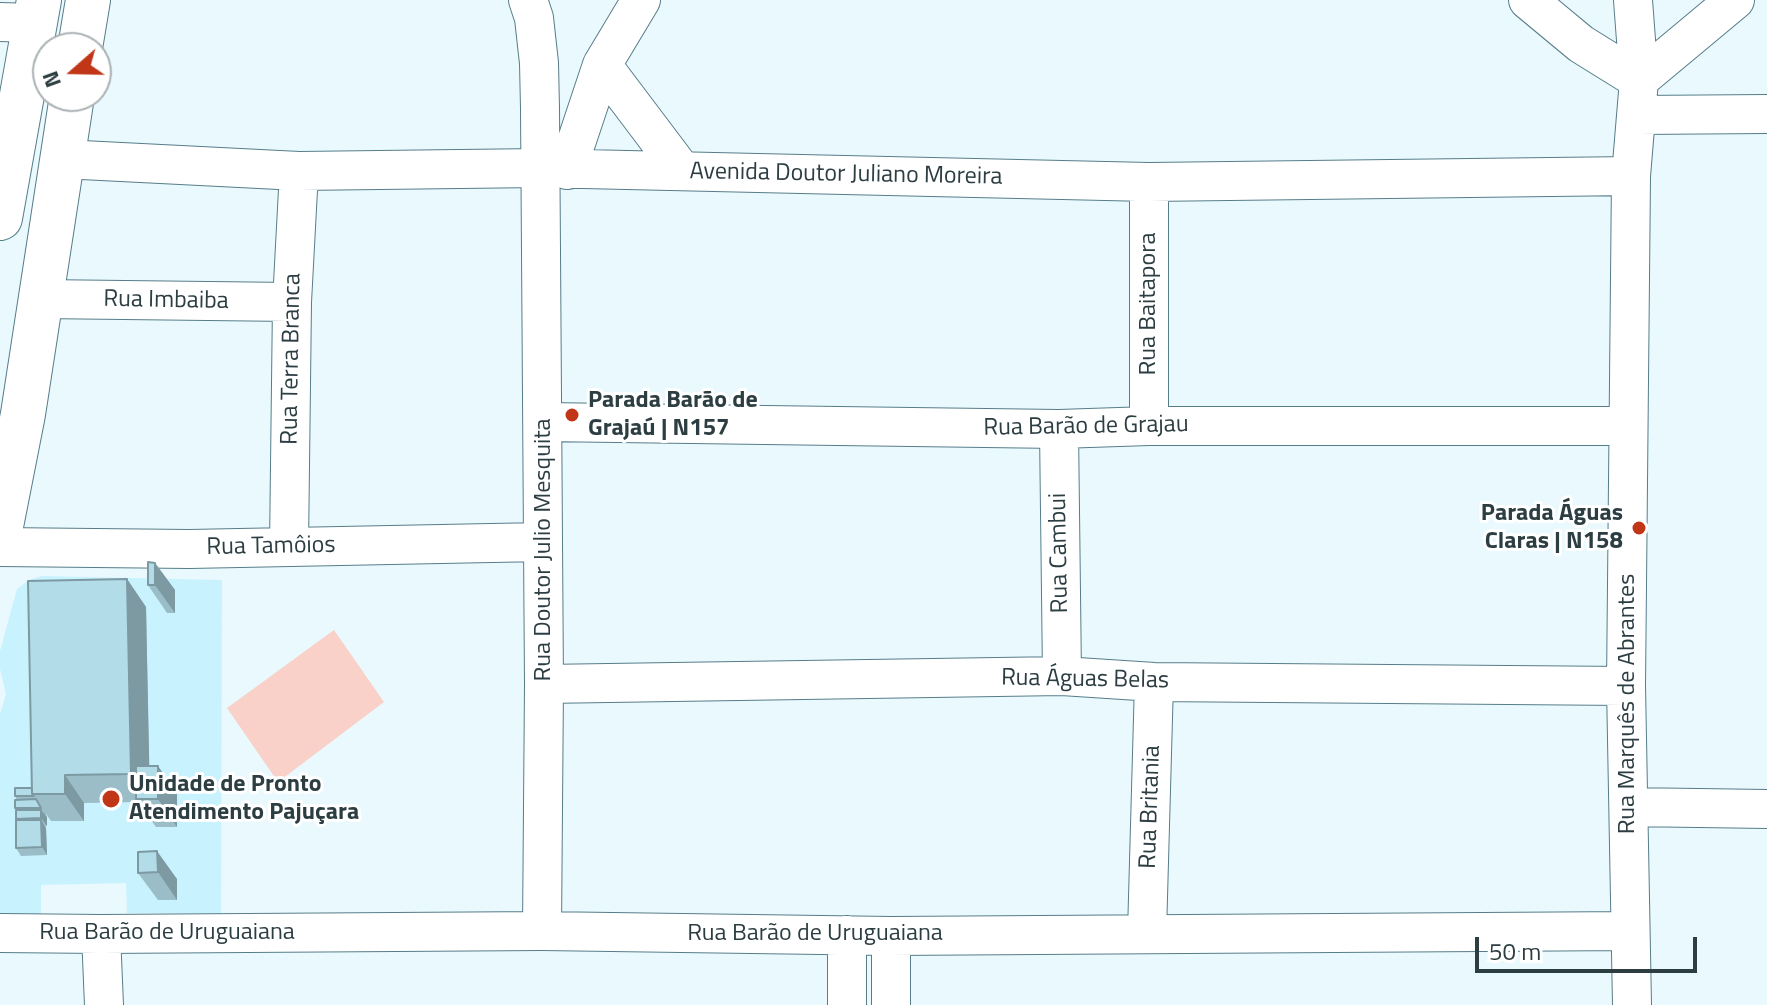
<!DOCTYPE html>
<html>
<head>
<meta charset="utf-8">
<style>
  body { margin:0 }
  #map { position:relative; width:1767px; height:1005px; overflow:hidden; background:#e9f9fe; font-family:"Titillium Web",sans-serif }
  canvas { display:block }
  .north { position:absolute; left:32px; top:32px; width:80px; height:80px; box-sizing:border-box; background:#fff; border:2px solid #abb2b4; border-radius:50%; rotate:250deg; font-size:22px; font-weight:700; line-height:32px; text-align:center; color:#2d3e43 }
  .north::after { content:''; display:block; margin:auto; width:28px; height:36px; background:#c03617; clip-path:polygon(50% 0,100% 100%,50% 72%,0 100%) }
  .scale { position:absolute; left:1475px; top:937px; width:222px; height:36px; box-sizing:border-box; border:4px solid #2d3e43; border-top:0; padding-left:10px; font-size:24px; line-height:28px; white-space:nowrap; color:#2d3e43; -webkit-text-stroke:6px #fff; paint-order:stroke }
</style>
</head>
<body>
<div id="map">
<canvas width="1767" height="1005"></canvas>
<div class="north">N</div>
<div class="scale">50 m</div>
</div>
<script>
const ctx = document.querySelector('canvas').getContext('2d');
ctx.lineJoin = 'round';
function paint(path, color) {
  ctx.fillStyle = color;
  ctx.fill(path, 'evenodd');
}
function poly(rows) {
  const path = new Path2D();
  for (const r of rows) {
    path.moveTo(r[0], r[1]);
    for (let i = 2; i < r.length; i += 2) path.lineTo(r[i], r[i + 1]);
  }
  return path;
}
function stroke(path, color, width, dash) {
  ctx.strokeStyle = color;
  ctx.lineWidth = width;
  ctx.lineCap = dash ? 'butt' : 'round';
  ctx.setLineDash(dash || []);
  ctx.stroke(path);
}
function write(font, color, halo, rows, align = 'center') {
  ctx.font = font + ' "Titillium Web",sans-serif';
  ctx.lineWidth = 6;
  ctx.setLineDash([]);
  ctx.textBaseline = 'middle';
  ctx.strokeStyle = halo;
  ctx.fillStyle = color;
  for (const [text, x, y, turn = 0] of rows) {
    ctx.save();
    ctx.translate(x, y);
    ctx.rotate((+turn || 0) * Math.PI / 180);
    ctx.textAlign = isNaN(turn) ? turn : align;
    if (halo) ctx.strokeText(text, 0, 0);
    ctx.fillText(text, 0, 0);
    ctx.restore();
  }
}
const built = poly([
  [42,576,222,580,221,914,127,913,126,883,41,885,41,915,0,914,0,714,6,694,0,669,0,651,17,589,29,580]
]);
const green = poly([
  [334,630,384,702,278,782,227,708]
]);
const minor = poly([
  [528,0,534,18,539,63,540,108,544,684,542,931],
  [641,0,602,65,682,171],
  [1528,0,1581,44,1639,80],
  [0,22,35,23],
  [1639,80,1735,0],
  [1637,115,1767,114],
  [62,159,299,171,540,168,1149,182,1631,176],
  [567,170,602,65],
  [40,299,292,302],
  [544,422,1059,429,1149,426,1628,426],
  [1149,426,1149,182],
  [1059,429,1062,676],
  [0,547,189,549,542,542],
  [289,547,292,302,299,171],
  [544,684,1062,676,1154,682,1626,686],
  [1629,807,1767,809],
  [0,933,101,934,542,931,891,936,1630,931],
  [1147,933,1154,682],
  [101,934,104,1005],
  [847,935,847,1005],
  [891,936,891,1005],
  [1632,1005,1626,686,1631,176,1639,80,1633,0]
]);
const major = poly([
  [80,48,88,0],
  [0,218,39,0],
  [0,531,23,414,72,96]
]);
const wall = poly([
  [155,563,175,590,175,613,167,613,148,585],
  [127,579,146,607,149,766,177,793,177,827,156,827,138,802,84,803,84,821,51,821,46,814,47,826,45,826,46,828,47,855,21,856,16,848,17,820,16,819,17,810,15,808,17,800,15,796,32,788],
  [138,852,177,879,177,900,158,900,138,873]
]);
const shadedWall = poly([
  [155,563,175,590,175,613,155,585],
  [127,579,146,607,150,799,148,799,131,774],
  [158,766,177,793,177,827,158,799],
  [65,775,84,803,84,821,65,794],
  [41,810,47,817,47,826,41,818],
  [41,820,46,828,47,855,42,847],
  [157,851,177,879,177,900,158,872]
]);
const building = poly([
  [148,562,155,563,155,585,148,585,148,562],
  [127,579,131,774,65,775,65,794,32,794,28,581,127,579],
  [136,766,158,766,158,799,136,799,136,766],
  [15,788,32,788,32,794,34,796,15,796,15,788],
  [36,799,41,808,15,808,15,800,36,799],
  [16,810,41,810,41,818,16,819,16,810],
  [16,820,41,820,42,847,16,848,16,820],
  [157,851,158,872,138,873,138,852,157,851]
]);
const markers = [
  [572,415,8,"#c03617"],
  [1639,528,8,"#c03617"],
  [111,799,10,"#c03617"]
];
const streetNames = [
  ["Avenida Doutor Juliano Moreira",846,175,1],
  ["Rua Imbaiba",166,301,1],
  ["Rua Baitapora",1149,304,-90],
  ["Rua Terra Branca",292,359,-89],
  ["Rua Barão de Grajau",1086,427,-1],
  ["Rua Tamôios",271,547,-1],
  ["Rua Doutor Julio Mesquita",544,550,-90],
  ["Rua Cambui",1060,553,-91],
  ["Rua Águas Belas",1085,680,1],
  ["Rua Marquês de Abrantes",1628,704,-90],
  ["Rua Britania",1151,807,-88],
  ["Rua Barão de Uruguaiana",167,933],
  ["Rua Barão de Uruguaiana",815,934]
];
const poiNames = [
  ["Parada Barão de",588,401],
  ["Grajaú | N157",588,429],
  ["Parada Águas",1623,514,"right"],
  ["Claras | N158",1623,542,"right"],
  ["Unidade de Pronto",129,785],
  ["Atendimento Pajuçara",129,813]
];
paint(built, '#c9f2ff');
paint(green, '#f9d1c8');
stroke(minor, '#577d89', 40);
stroke(major, '#577d89', 46);
stroke(minor, '#fff', 38);
stroke(major, '#fff', 44);
paint(wall, '#9abdc8');
paint(shadedWall, '#7d9aa3');
paint(building, '#b3dce9');
stroke(building, '#7d9aa3', 2);
for (const [x, y, r, color] of markers) {
  const dot = new Path2D();
  dot.arc(x, y, r, 0, 2 * Math.PI);
  ctx.fillStyle = color;
  ctx.fill(dot);
  stroke(dot, '#fff', 3);
}
write('24px', '#2d3e43', '#fff', streetNames);
write('bold 24px', '#2d3e43', '#fff', poiNames, 'left');
</script>
</body>
</html>
